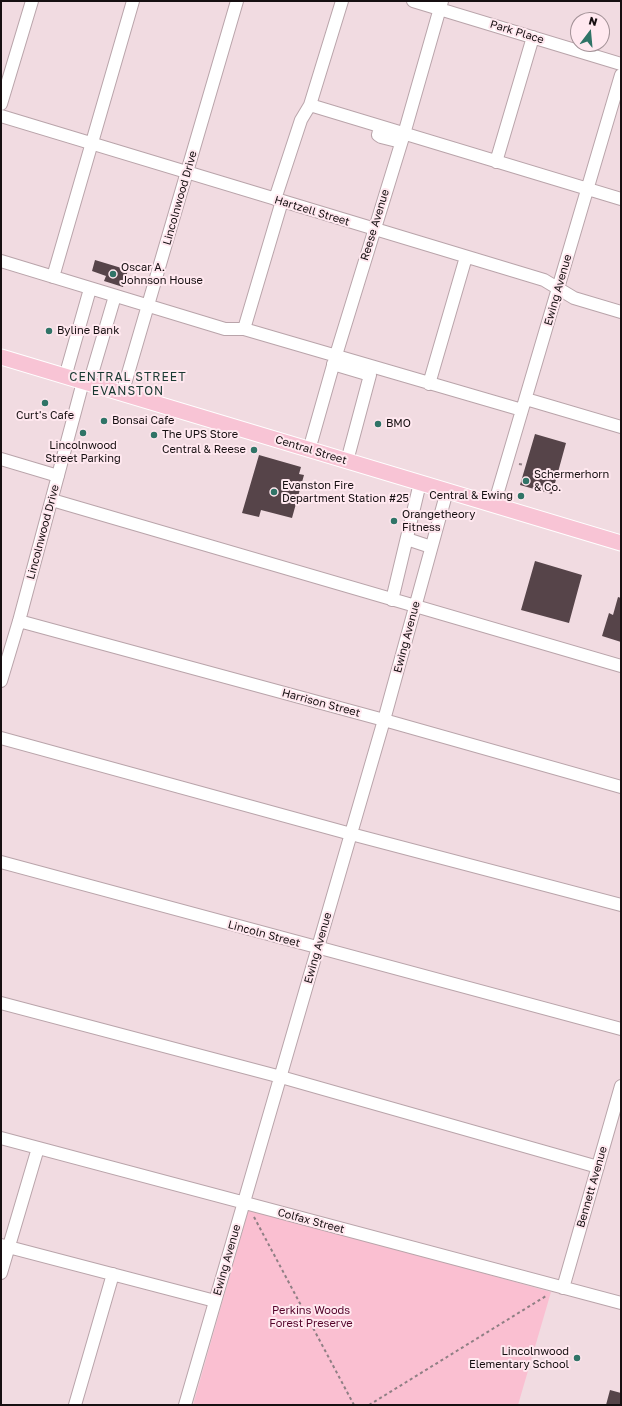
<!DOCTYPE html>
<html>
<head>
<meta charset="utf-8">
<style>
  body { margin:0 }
  #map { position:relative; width:622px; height:1406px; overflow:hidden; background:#f1dbe1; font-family:"Golos Text",sans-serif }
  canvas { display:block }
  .frame { position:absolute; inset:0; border:2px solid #160f11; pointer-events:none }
  .north { position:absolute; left:570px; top:12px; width:40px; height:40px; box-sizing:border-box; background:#ffe8ef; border:1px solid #a29196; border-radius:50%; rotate:16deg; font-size:11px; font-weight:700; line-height:16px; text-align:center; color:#160f11 }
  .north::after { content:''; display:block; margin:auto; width:14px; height:18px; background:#307467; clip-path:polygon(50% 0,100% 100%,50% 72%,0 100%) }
</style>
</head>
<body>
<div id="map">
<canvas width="622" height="1406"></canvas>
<div class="frame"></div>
<div class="north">N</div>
</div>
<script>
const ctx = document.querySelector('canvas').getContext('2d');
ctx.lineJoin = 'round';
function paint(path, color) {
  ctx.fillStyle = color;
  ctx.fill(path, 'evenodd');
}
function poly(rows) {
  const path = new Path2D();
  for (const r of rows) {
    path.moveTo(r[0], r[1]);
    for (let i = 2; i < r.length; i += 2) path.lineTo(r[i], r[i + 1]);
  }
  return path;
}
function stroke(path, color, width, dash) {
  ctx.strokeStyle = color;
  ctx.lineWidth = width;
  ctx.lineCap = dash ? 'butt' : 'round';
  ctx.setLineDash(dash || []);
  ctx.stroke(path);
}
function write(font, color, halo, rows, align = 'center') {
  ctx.font = font + ' "Golos Text",sans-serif';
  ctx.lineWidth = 4;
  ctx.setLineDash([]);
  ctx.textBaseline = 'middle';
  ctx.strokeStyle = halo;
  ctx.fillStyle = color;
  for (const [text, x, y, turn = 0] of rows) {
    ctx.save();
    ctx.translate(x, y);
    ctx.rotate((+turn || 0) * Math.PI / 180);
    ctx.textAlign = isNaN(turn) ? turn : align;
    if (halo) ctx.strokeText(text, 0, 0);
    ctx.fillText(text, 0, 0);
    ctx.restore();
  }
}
const green = poly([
  [249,1208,551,1292,518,1405,193,1405]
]);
const building = poly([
  [95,260,128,270,123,287,104,281,106,276,92,271],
  [535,434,566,443,552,494,520,485],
  [259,455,301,467,299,474,304,475,292,518,261,510,259,517,242,513],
  [535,561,582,575,569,623,521,610],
  [618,597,621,598,621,642,602,636,609,613,613,615],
  [610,1390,621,1393,621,1405,606,1405]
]);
const path = poly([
  [519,464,524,465],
  [254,1217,354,1405],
  [369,1405,546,1296]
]);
const minor = poly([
  [413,1,621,64],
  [1,104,32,1],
  [310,105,621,199],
  [1,116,544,280,574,298,621,312],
  [380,127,378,135,381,137,401,142],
  [496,162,533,37],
  [275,199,301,120,310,105,342,1],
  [1,261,225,329,244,329,522,410],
  [53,277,133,1],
  [244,329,282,201],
  [333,364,370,375,347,461],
  [65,377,90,289],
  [89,384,115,296],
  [429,384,466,257],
  [122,394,237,1],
  [526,399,621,427],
  [309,450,336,355,404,134,442,1],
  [1,459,58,476],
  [52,500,621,666],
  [494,505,621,75],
  [407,539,431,547],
  [392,600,420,483],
  [19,621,384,720,621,787],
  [1,681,19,621,83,382],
  [1,738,351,834,621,905],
  [1,862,621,1029],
  [1,1003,281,1077,598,1167],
  [1,1138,621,1303],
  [1,1245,215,1301],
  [1,1273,38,1148],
  [563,1288,621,1086],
  [75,1405,113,1274],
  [185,1405,384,720,447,491]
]);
const major = poly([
  [1,357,621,543]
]);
const markers = [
  [113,274,4,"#307467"],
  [49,331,4,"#307467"],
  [45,403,4,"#307467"],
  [104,421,4,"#307467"],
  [378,424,4,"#307467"],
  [83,433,4,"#307467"],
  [154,435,4,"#307467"],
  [254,450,4,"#307467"],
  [526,481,4,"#307467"],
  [274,492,4,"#307467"],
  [521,496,4,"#307467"],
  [394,521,4,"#307467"],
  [577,1358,4,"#307467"]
];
const streetNames = [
  ["Park Place",517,32,17],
  ["Lincolnwood Drive",180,198,-74],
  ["Hartzell Street",312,211,17],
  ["Reese Avenue",375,225,-73],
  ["Ewing Avenue",558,290,-74],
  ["Central Street",311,450,17],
  ["Lincolnwood Drive",43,532,-75],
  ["Ewing Avenue",407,637,-75],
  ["Harrison Street",321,703,15],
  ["Lincoln Street",264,934,15],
  ["Ewing Avenue",318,948,-74],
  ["Bennett Avenue",592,1187,-74],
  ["Colfax Street",311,1221,15],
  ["Ewing Avenue",227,1260,-74]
];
const poiNames = [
  ["Oscar A.",121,268],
  ["Johnson House",121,281],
  ["Byline Bank",57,331],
  ["Curt's Cafe",45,416,"center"],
  ["Bonsai Cafe",112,421],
  ["BMO",386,424],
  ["The UPS Store",162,435],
  ["Lincolnwood",83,446,"center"],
  ["Street Parking",83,459,"center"],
  ["Central & Reese",246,450,"right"],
  ["Schermerhorn",534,475],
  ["& Co.",534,488],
  ["Evanston Fire",282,486],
  ["Department Station #25",282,499],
  ["Central & Ewing",513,496,"right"],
  ["Orangetheory",402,515],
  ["Fitness",402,528],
  ["Lincolnwood",569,1352,"right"],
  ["Elementary School",569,1365,"right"]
];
const parkNames = [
  ["Perkins Woods",311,1311],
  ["Forest Preserve",311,1324]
];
const neighbourhoodNames = [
  ["CENTRAL STREET",128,377],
  ["EVANSTON",128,391]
];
paint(green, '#fabfd1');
paint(building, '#564449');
stroke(minor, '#b9a4aa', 14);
stroke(major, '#fff', 17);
stroke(path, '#8f7f84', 2, [3, 3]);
stroke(minor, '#fff', 12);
stroke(major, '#f8c4d5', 15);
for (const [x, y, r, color] of markers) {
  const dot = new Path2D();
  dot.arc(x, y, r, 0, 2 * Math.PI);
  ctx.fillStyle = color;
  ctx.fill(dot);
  stroke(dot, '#ffe8ef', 1.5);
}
write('11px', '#160f11', '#ffe8ef', streetNames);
write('11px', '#160f11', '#ffe8ef', poiNames, 'left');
write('11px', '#54052b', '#ffe8ef', parkNames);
ctx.letterSpacing = '1px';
write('12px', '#193932', '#ffe8ef', neighbourhoodNames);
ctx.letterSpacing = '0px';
</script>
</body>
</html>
